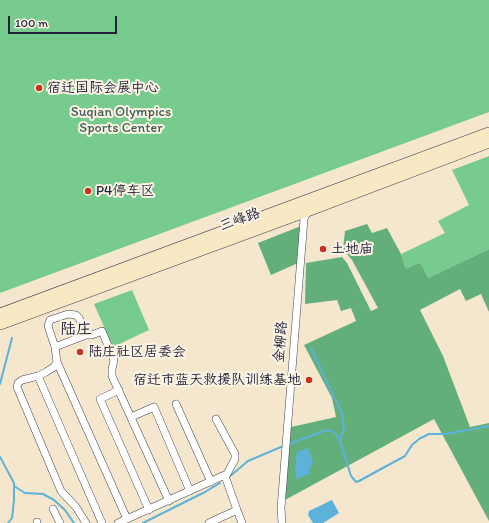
<!DOCTYPE html>
<html>
<head>
<meta charset="utf-8">
<style>
  body { margin:0 }
  #map { position:relative; width:489px; height:523px; overflow:hidden; background:#f5e7cd; font-family:Itim,sans-serif }
  canvas { display:block }
  .scale { position:absolute; left:8px; top:16px; width:109px; height:18px; box-sizing:border-box; border:2px solid #22223b; border-top:0; padding-left:5px; font-size:12px; line-height:14px; white-space:nowrap; color:#22223b; -webkit-text-stroke:3px #fcf5e5; paint-order:stroke }
</style>
</head>
<body>
<div id="map">
<canvas width="489" height="523"></canvas>
<div class="scale">100 m</div>
</div>
<script>
const ctx = document.querySelector('canvas').getContext('2d');
ctx.lineJoin = 'round';
function paint(path, color) {
  ctx.fillStyle = color;
  ctx.fill(path, 'evenodd');
}
function poly(rows) {
  const path = new Path2D();
  for (const r of rows) {
    path.moveTo(r[0], r[1]);
    for (let i = 2; i < r.length; i += 2) path.lineTo(r[i], r[i + 1]);
  }
  return path;
}
function stroke(path, color, width, dash) {
  ctx.strokeStyle = color;
  ctx.lineWidth = width;
  ctx.lineCap = dash ? 'butt' : 'round';
  ctx.setLineDash(dash || []);
  ctx.stroke(path);
}
function write(font, color, halo, rows, align = 'center') {
  ctx.font = font + ' Itim,"LXGW WenKai TC",sans-serif';
  ctx.lineWidth = 4;
  ctx.setLineDash([]);
  ctx.textBaseline = 'middle';
  ctx.strokeStyle = halo;
  ctx.fillStyle = color;
  for (const [text, x, y, turn = 0] of rows) {
    ctx.save();
    ctx.translate(x, y);
    ctx.rotate((+turn || 0) * Math.PI / 180);
    ctx.textAlign = isNaN(turn) ? turn : align;
    if (halo) ctx.strokeText(text, 0, 0);
    ctx.fillText(text, 0, 0);
    ctx.restore();
  }
}
const green = poly([
  [0,0,489,0,489,112,0,293],
  [489,156,489,249,428,278,406,269,401,254,445,233,438,221,469,205,452,170],
  [132,290,149,330,113,347,94,304]
]);
const forest = poly([
  [367,224,372,233,387,228,401,254,406,269,420,263,428,278,489,249,489,312,481,294,466,301,460,289,420,310,443,356,470,427,489,423,489,521,434,419,285,500,291,427,336,417,332,398,304,345,356,321,351,308,341,311,337,300,305,304,306,263,342,257,347,263,371,311,378,308,352,260,343,249,345,231],
  [301,226,298,263,271,275,258,243]
]);
const water = poly([
  [308,448,313,462,309,469,310,474,296,479,295,470,297,452],
  [332,500,339,513,323,523,313,523,308,515,309,511]
]);
const stream = poly([
  [311,348,342,414,344,428,340,441],
  [0,384,12,338],
  [0,457,14,483,14,500,12,518,8,523],
  [228,478,248,461,281,447,324,431,331,430,336,434,340,441,351,476,356,482,359,481,405,456,412,445,419,439,429,434,446,434,489,426],
  [14,486,25,493,43,494,54,500,65,510,74,523],
  [143,523,205,492,220,483]
]);
const minor = poly([
  [86,335,92,335,102,331,114,360,112,369,112,376,169,501],
  [55,347,86,335,79,318,76,315,68,314,50,320,48,326,55,347,57,362,54,367,46,372,38,376,22,380,18,383,17,387,61,491,76,507,86,523],
  [57,362,127,519],
  [38,376,102,523],
  [119,390,100,399,149,510],
  [176,404,211,482],
  [131,417,154,407,190,491],
  [53,509,60,523],
  [237,510,242,523],
  [37,522,37,523],
  [118,523,227,474,235,459,235,454,216,419],
  [209,523,237,510,225,476],
  [282,523,281,508,304,219,307,211]
]);
const secondary = poly([
  [0,314,489,133],
  [0,324,307,211,489,142]
]);
const markers = [
  [39,88,4,"#c8321e"],
  [88,191,4,"#c8321e"],
  [323,249,4,"#c8321e"],
  [80,352,4,"#c8321e"],
  [309,380,4,"#c8321e"]
];
const poiNames = [
  ["宿迁国际会展中心",47,88],
  ["P4停车区",96,191],
  ["土地庙",331,249],
  ["陆庄社区居委会",88,352],
  ["宿迁市蓝天救援队训练基地",301,380,"right"]
];
const parkNames = [
  ["Suqian Olympics",121,112],
  ["Sports Center",121,128]
];
const streetNames = [
  ["三峰路",240,220,-20],
  ["金柳路",281,342,-85]
];
const quarterNames = [
  ["陆庄",76,330]
];
paint(green, '#78cb8f');
paint(forest, '#62af7a');
paint(water, '#5db2d9');
stroke(stream, '#5db2d9', 2);
stroke(minor, '#424051', 8);
stroke(secondary, '#424051', 12);
stroke(minor, '#fff', 7);
stroke(secondary, '#f8e8c3', 11);
for (const [x, y, r, color] of markers) {
  const dot = new Path2D();
  dot.arc(x, y, r, 0, 2 * Math.PI);
  ctx.fillStyle = color;
  ctx.fill(dot);
  stroke(dot, '#fcf5e5', 1.5);
}
write('14px', '#22223b', '#fcf5e5', poiNames, 'left');
write('14px', '#405d58', '#fcf5e5', parkNames);
write('14px', '#22223b', '#fcf5e5', streetNames);
write('16px', '#22223b', '#fcf5e5', quarterNames);
</script>
</body>
</html>
